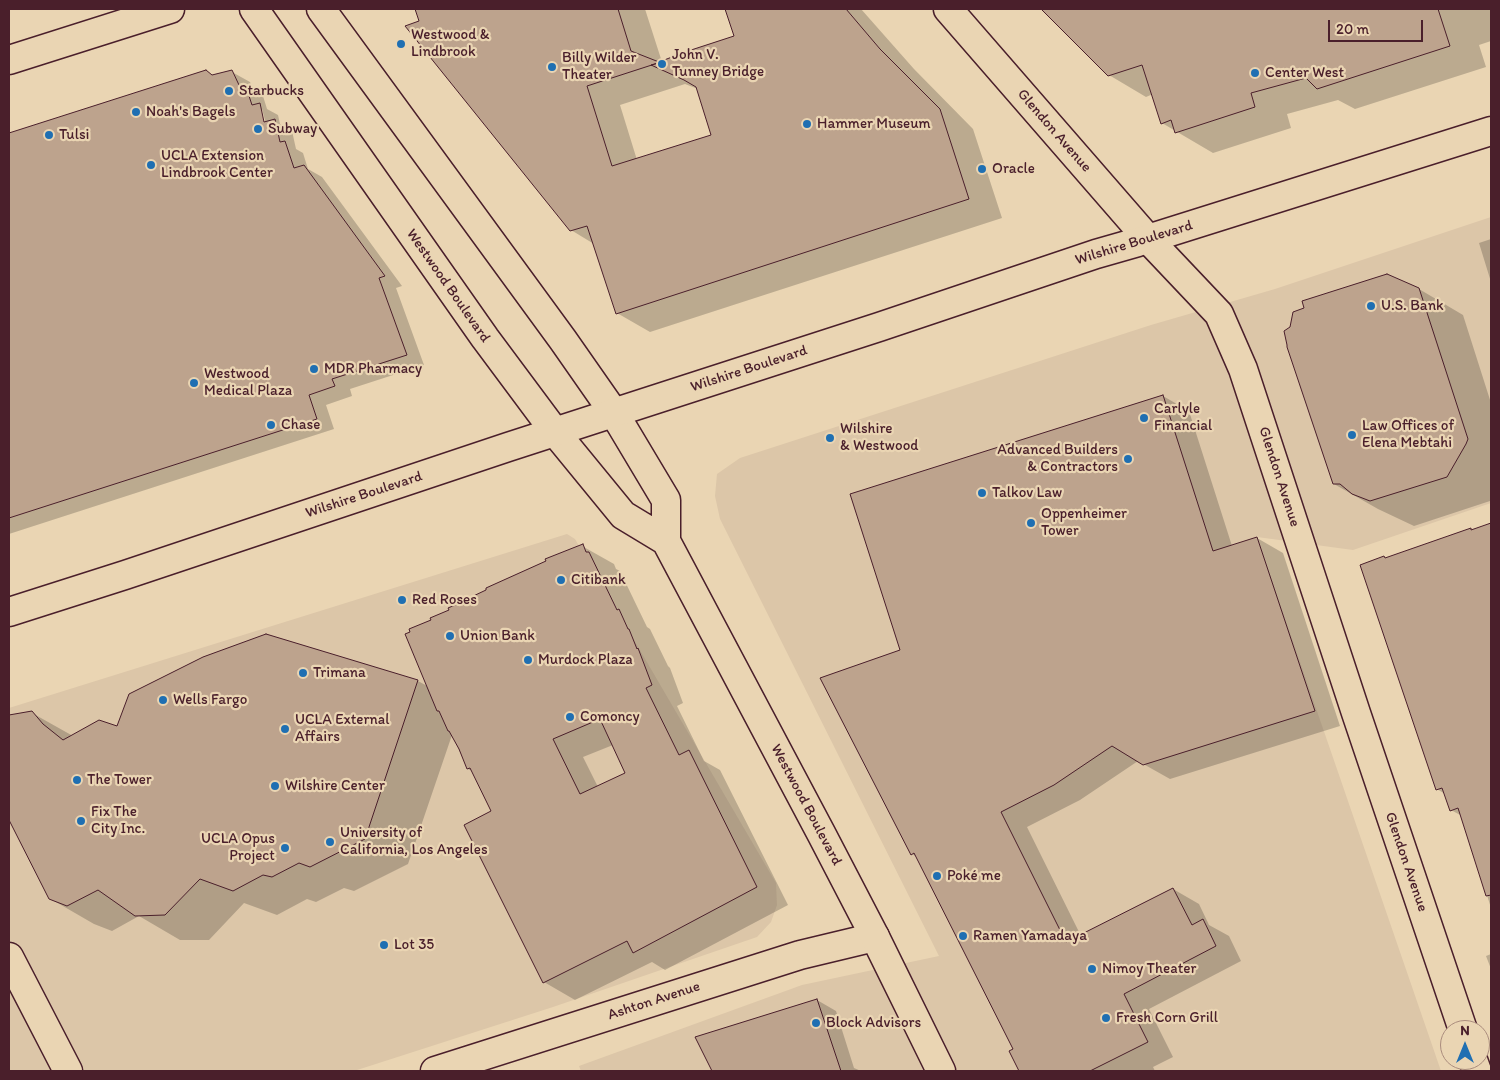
<!DOCTYPE html>
<html>
<head>
<meta charset="utf-8">
<style>
  body { margin:0 }
  #map { position:relative; width:1500px; height:1080px; overflow:hidden; background:#ead5b3; font-family:Itim,sans-serif }
  canvas { display:block }
  .frame { position:absolute; inset:0; border:10px solid #4a1f2b; pointer-events:none }
  .north { position:absolute; left:1440px; top:1020px; width:50px; height:50px; box-sizing:border-box; background:#ead5b3; border:1px solid #aa8c7d; border-radius:50%; rotate:0deg; font-size:14px; font-weight:700; line-height:20px; text-align:center; color:#4a1f2b }
  .north::after { content:''; display:block; margin:auto; width:18px; height:22px; background:#1f6fb2; clip-path:polygon(50% 0,100% 100%,50% 72%,0 100%) }
  .scale { position:absolute; left:1328px; top:20px; width:95px; height:22px; box-sizing:border-box; border:2px solid #4a1f2b; border-top:0; padding-left:6px; font-size:15px; line-height:18px; white-space:nowrap; color:#4a1f2b; -webkit-text-stroke:4px #ead5b3; paint-order:stroke }
</style>
</head>
<body>
<div id="map">
<canvas width="1500" height="1080"></canvas>
<div class="frame"></div>
<div class="north">N</div>
<div class="scale">20 m</div>
</div>
<script>
const ctx = document.querySelector('canvas').getContext('2d');
ctx.lineJoin = 'round';
function paint(path, color) {
  ctx.fillStyle = color;
  ctx.fill(path, 'evenodd');
}
function poly(rows) {
  const path = new Path2D();
  for (const r of rows) {
    path.moveTo(r[0], r[1]);
    for (let i = 2; i < r.length; i += 2) path.lineTo(r[i], r[i + 1]);
  }
  return path;
}
function stroke(path, color, width, dash) {
  ctx.strokeStyle = color;
  ctx.lineWidth = width;
  ctx.lineCap = dash ? 'butt' : 'round';
  ctx.setLineDash(dash || []);
  ctx.stroke(path);
}
function write(font, color, halo, rows, align = 'center') {
  ctx.font = font + ' Itim,sans-serif';
  ctx.lineWidth = 4.5;
  ctx.setLineDash([]);
  ctx.textBaseline = 'middle';
  ctx.strokeStyle = halo;
  ctx.fillStyle = color;
  for (const [text, x, y, turn = 0] of rows) {
    ctx.save();
    ctx.translate(x, y);
    ctx.rotate((+turn || 0) * Math.PI / 180);
    ctx.textAlign = isNaN(turn) ? turn : align;
    if (halo) ctx.strokeText(text, 0, 0);
    ctx.fillText(text, 0, 0);
    ctx.restore();
  }
}
const built = poly([
  [1491,217,1491,503,1353,550,1257,537,1441,1071,581,1071,579,1066,802,985,939,956,720,519,715,496,717,474,740,458,1151,325,1275,289],
  [567,534,575,539,776,883,777,905,771,922,757,937,553,1007,354,1071,9,1071,9,708]
]);
const shadow = poly([
  [416,9,645,9,662,62,736,37,727,9,861,9,914,69,973,129,1002,218,650,332,617,313,594,244,571,230,420,22],
  [685,84,698,89,713,136,637,160,620,105],
  [1043,9,1491,9,1491,41,1479,45,1486,67,1355,109,1338,100,1287,114,1291,128,1213,153,1162,123,1153,94,1146,97,1109,75],
  [206,72,213,76,232,72,250,82,254,91,263,96,267,109,278,115,280,124,292,131,296,149,303,153,308,169,322,177,402,286,396,288,424,365,350,389,352,396,326,405,334,429,9,534,9,134],
  [260,109,262,109,267,128,264,128],
  [1491,239,1491,282,1479,243],
  [1419,289,1463,315,1491,403,1491,500,1490,501,1414,526,1378,509,1334,484],
  [1163,396,1189,411,1232,546,1257,538,1283,553,1340,726,1170,779,1138,761,1080,800,1027,827,1081,936,1173,889,1199,904,1209,925,1229,936,1241,961,1149,1009,1173,1057,1153,1067,1155,1071,1021,1071,1011,1052,1015,1050,917,857,912,854,901,651],
  [1491,524,1491,908,1462,816,1451,810,1445,794,1437,789,1386,559,1471,529,1473,531],
  [582,546,614,564,616,569,620,571,647,627,650,629,668,666,670,668,683,703,677,706,704,761,720,770,788,905,665,970,652,962,575,1000,544,982,493,811,474,772,468,769,452,735,408,864,354,891,344,888,316,902,307,899,277,915,244,903,209,940,180,940,139,916,112,931,94,924,49,898,9,817,9,716,32,713,73,736,118,727,266,635,418,681,429,687,432,621],
  [613,745,626,773,598,787,583,757],
  [1491,954,1491,969,1486,956],
  [817,1000,836,1011,854,1068,861,1071,714,1071,697,1038]
]);
const building = poly([
  [415,9,618,9,631,51,659,62,685,52,734,36,725,9,846,9,880,49,940,109,969,199,616,314,587,226,570,231,405,26,419,21,415,9],
  [658,63,651,65,684,80,696,87,711,135,612,166,587,86,658,63],
  [1041,9,1438,9,1450,46,1317,89,1306,78,1251,93,1255,107,1175,133,1171,120,1161,124,1142,65,1108,76,1041,9],
  [206,70,212,75,232,70,239,85,245,84,252,105,260,103,264,122,275,119,280,142,285,141,294,168,304,165,385,276,379,278,407,355,332,379,335,386,309,395,317,419,9,518,9,133,206,70],
  [1387,274,1419,288,1468,439,1466,444,1447,477,1370,501,1352,494,1340,484,1333,484,1287,347,1287,345,1284,331,1290,327,1293,312,1304,308,1302,301,1387,274],
  [1163,395,1213,551,1257,537,1315,711,1143,765,1112,746,1054,785,1001,812,1066,942,1173,888,1192,925,1203,919,1216,946,1124,994,1148,1042,1090,1071,1019,1071,1009,1051,1013,1049,914,853,911,855,820,678,900,650,850,494,1163,395],
  [1491,523,1491,895,1486,896,1458,808,1450,811,1442,788,1436,790,1360,565,1384,556,1385,558,1471,528,1471,530,1491,523],
  [583,544,586,552,589,552,617,610,619,609,628,629,629,629,637,649,638,648,652,685,646,688,679,755,689,750,757,887,633,953,627,941,543,983,464,825,491,811,470,768,467,769,459,749,449,731,448,731,439,711,437,711,405,634,410,632,409,629,431,620,430,618,449,610,448,608,467,600,467,599,486,590,486,588,546,561,545,559,583,544],
  [600,719,625,773,580,794,553,739,600,719],
  [266,634,418,680,365,839,310,867,299,863,272,877,263,875,233,891,200,879,165,915,135,916,98,890,67,906,49,899,9,820,9,715,32,711,43,724,63,740,99,720,117,726,129,694,203,657,266,634],
  [817,999,841,1071,712,1071,695,1037,817,999]
]);
const minor = poly([
  [1148,239,1219,314,1243,369,1356,713,1463,1030],
  [9,957,68,1071],
  [1473,1060,1477,1071],
  [435,1071,800,955,875,937]
]);
const tertiary = poly([
  [948,9,1148,239],
  [9,60,170,9]
]);
const secondary = poly([
  [254,9,485,338,555,432,623,515,666,541],
  [321,9,563,340,614,413,666,500,666,541,822,835,875,937,941,1071]
]);
const primary = poly([
  [9,612,125,575,508,447,879,327,1096,254,1138,242,1491,131]
]);
const markers = [
  [401,44,5,"#1f6fb2"],
  [662,64,5,"#1f6fb2"],
  [552,67,5,"#1f6fb2"],
  [1255,73,5,"#1f6fb2"],
  [229,91,5,"#1f6fb2"],
  [136,112,5,"#1f6fb2"],
  [807,124,5,"#1f6fb2"],
  [258,129,5,"#1f6fb2"],
  [49,135,5,"#1f6fb2"],
  [151,165,5,"#1f6fb2"],
  [982,169,5,"#1f6fb2"],
  [1371,306,5,"#1f6fb2"],
  [314,369,5,"#1f6fb2"],
  [194,383,5,"#1f6fb2"],
  [1144,418,5,"#1f6fb2"],
  [271,425,5,"#1f6fb2"],
  [1352,435,5,"#1f6fb2"],
  [830,438,5,"#1f6fb2"],
  [1128,459,5,"#1f6fb2"],
  [982,493,5,"#1f6fb2"],
  [1031,523,5,"#1f6fb2"],
  [561,580,5,"#1f6fb2"],
  [402,600,5,"#1f6fb2"],
  [450,636,5,"#1f6fb2"],
  [528,660,5,"#1f6fb2"],
  [303,673,5,"#1f6fb2"],
  [163,700,5,"#1f6fb2"],
  [570,717,5,"#1f6fb2"],
  [285,729,5,"#1f6fb2"],
  [77,780,5,"#1f6fb2"],
  [275,786,5,"#1f6fb2"],
  [81,821,5,"#1f6fb2"],
  [330,842,5,"#1f6fb2"],
  [285,848,5,"#1f6fb2"],
  [937,876,5,"#1f6fb2"],
  [963,936,5,"#1f6fb2"],
  [384,945,5,"#1f6fb2"],
  [1092,969,5,"#1f6fb2"],
  [1106,1018,5,"#1f6fb2"],
  [816,1023,5,"#1f6fb2"]
];
const poiNames = [
  ["Westwood &",411,35],
  ["Lindbrook",411,52],
  ["John V.",672,55],
  ["Tunney Bridge",672,72],
  ["Billy Wilder",562,58],
  ["Theater",562,75],
  ["Center West",1265,73],
  ["Starbucks",239,91],
  ["Noah's Bagels",146,112],
  ["Hammer Museum",817,124],
  ["Subway",268,129],
  ["Tulsi",59,135],
  ["UCLA Extension",161,156],
  ["Lindbrook Center",161,173],
  ["Oracle",992,169],
  ["U.S. Bank",1381,306],
  ["MDR Pharmacy",324,369],
  ["Westwood",204,374],
  ["Medical Plaza",204,391],
  ["Carlyle",1154,409],
  ["Financial",1154,426],
  ["Chase",281,425],
  ["Law Offices of",1362,426],
  ["Elena Mebtahi",1362,443],
  ["Wilshire",840,429],
  ["& Westwood",840,446],
  ["Advanced Builders",1118,450,"right"],
  ["& Contractors",1118,467,"right"],
  ["Talkov Law",992,493],
  ["Oppenheimer",1041,514],
  ["Tower",1041,531],
  ["Citibank",571,580],
  ["Red Roses",412,600],
  ["Union Bank",460,636],
  ["Murdock Plaza",538,660],
  ["Trimana",313,673],
  ["Wells Fargo",173,700],
  ["Comoncy",580,717],
  ["UCLA External",295,720],
  ["Affairs",295,737],
  ["The Tower",87,780],
  ["Wilshire Center",285,786],
  ["Fix The",91,812],
  ["City Inc.",91,829],
  ["University of",340,833],
  ["California, Los Angeles",340,850],
  ["UCLA Opus",275,839,"right"],
  ["Project",275,856,"right"],
  ["Poké me",947,876],
  ["Ramen Yamadaya",973,936],
  ["Lot 35",394,945],
  ["Nimoy Theater",1102,969],
  ["Fresh Corn Grill",1116,1018],
  ["Block Advisors",826,1023]
];
const streetNames = [
  ["Glendon Avenue",1054,131,49],
  ["Wilshire Boulevard",1134,243,-17],
  ["Westwood Boulevard",448,286,55],
  ["Wilshire Boulevard",749,369,-18],
  ["Glendon Avenue",1279,477,72],
  ["Wilshire Boulevard",364,495,-18],
  ["Westwood Boulevard",806,805,62],
  ["Glendon Avenue",1406,862,71],
  ["Ashton Avenue",654,1001,-18]
];
paint(built, '#dcc6a8');
paint(shadow, '#0003');
paint(building, '#bda38d');
stroke(building, '#4a1f2b', 1);
stroke(minor, '#4a1f2b', 31);
stroke(tertiary, '#4a1f2b', 31);
stroke(secondary, '#4a1f2b', 31);
stroke(primary, '#4a1f2b', 31);
stroke(minor, '#ead5b3', 28);
stroke(tertiary, '#ead5b3', 28);
stroke(secondary, '#ead5b3', 28);
stroke(primary, '#ead5b3', 28);
for (const [x, y, r, color] of markers) {
  const dot = new Path2D();
  dot.arc(x, y, r, 0, 2 * Math.PI);
  ctx.fillStyle = color;
  ctx.fill(dot);
  stroke(dot, '#ead5b3', 2);
}
write('15px', '#4a1f2b', '#ead5b3', poiNames, 'left');
write('15px', '#4a1f2b', '#ead5b3', streetNames);
</script>
</body>
</html>
